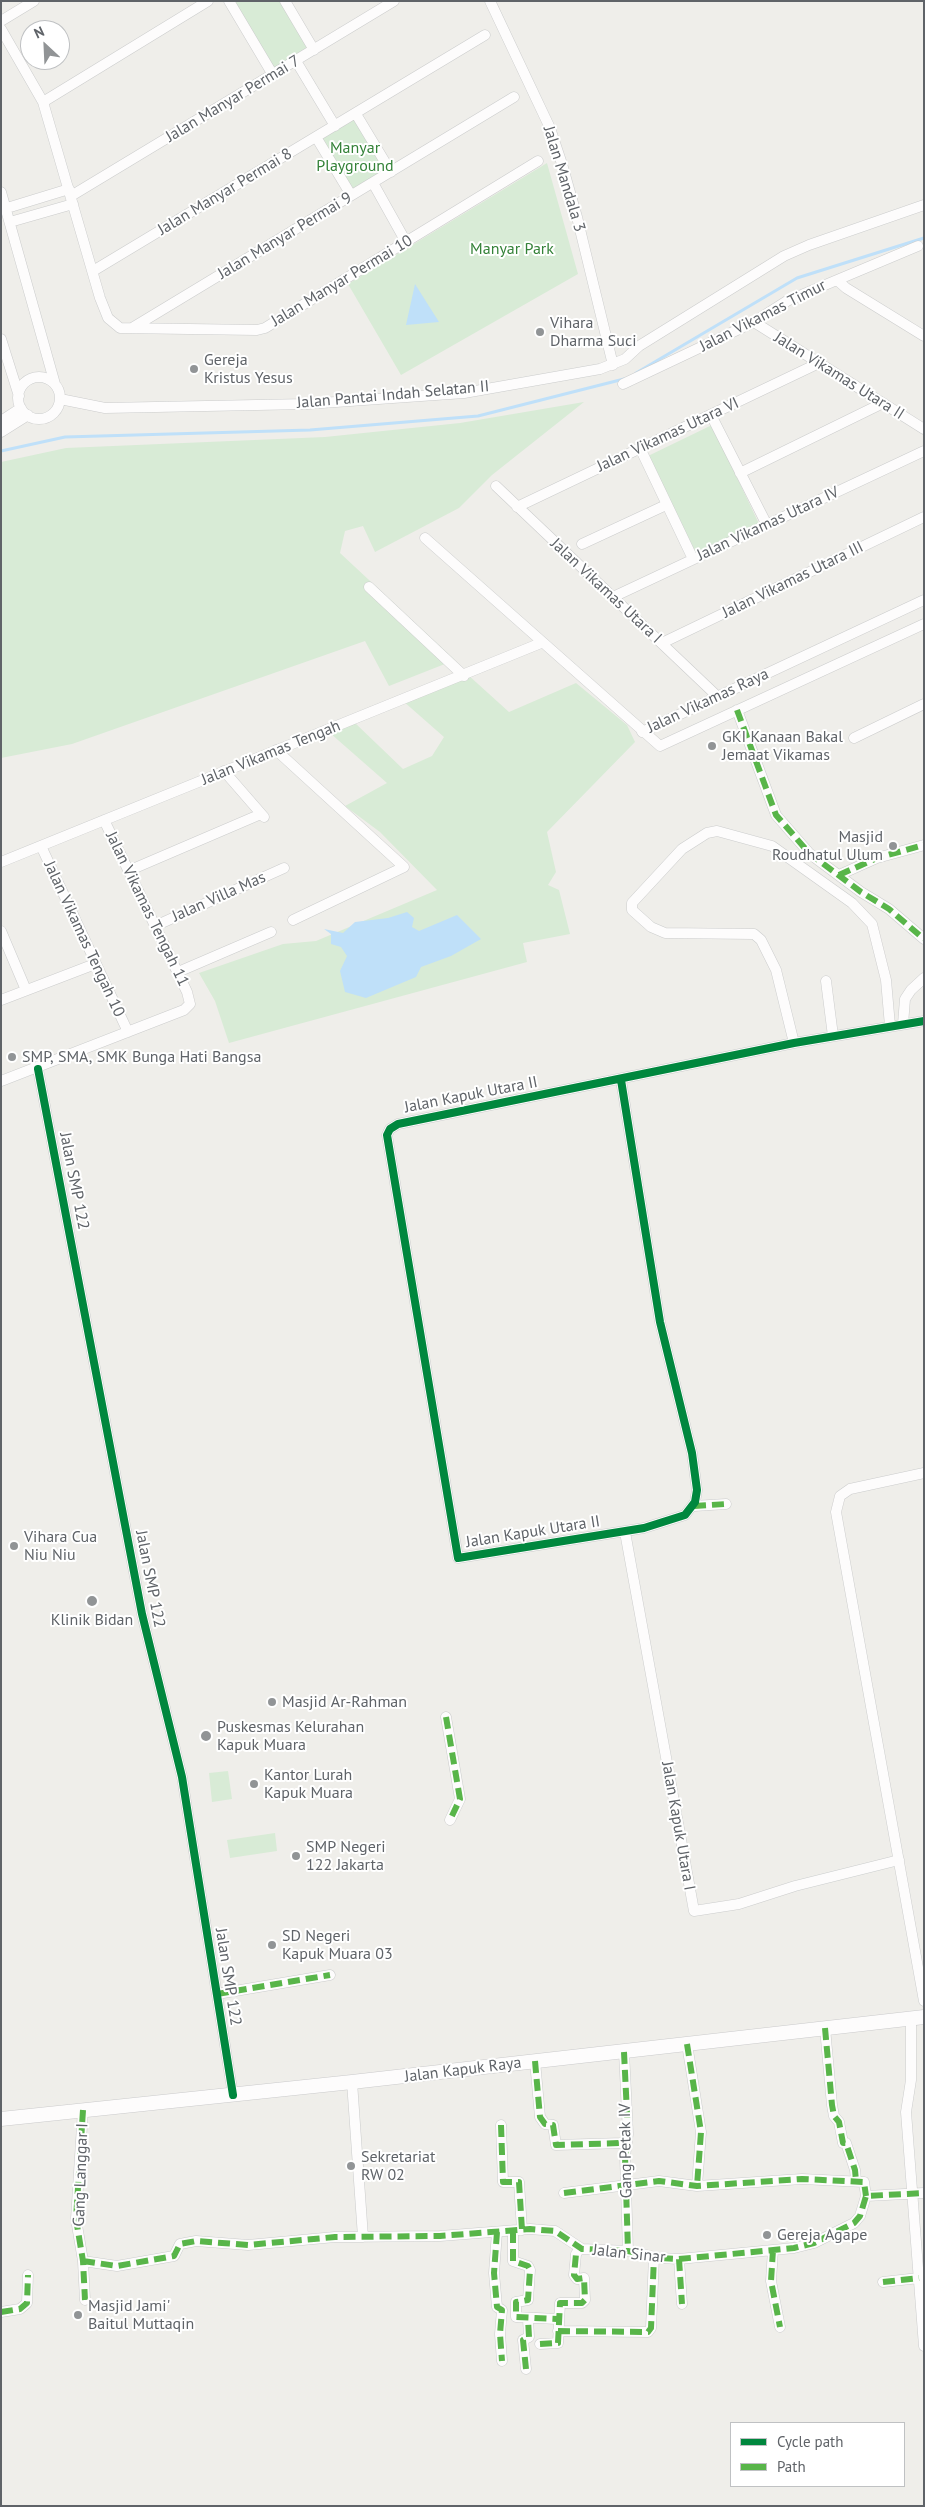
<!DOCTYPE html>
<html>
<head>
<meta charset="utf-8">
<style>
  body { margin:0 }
  #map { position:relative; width:925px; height:2507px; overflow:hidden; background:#efeeea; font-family:"PT Sans",sans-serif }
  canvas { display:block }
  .frame { position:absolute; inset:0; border:2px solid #5f6368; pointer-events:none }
  .legend { position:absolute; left:730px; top:2422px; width:175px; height:65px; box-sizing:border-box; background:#fff; border:1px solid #bfc1c3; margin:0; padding:6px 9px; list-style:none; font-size:15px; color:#5f6368 }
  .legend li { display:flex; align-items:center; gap:10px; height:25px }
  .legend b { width:25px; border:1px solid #bfc1c3 }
  .north { position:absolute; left:20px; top:20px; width:50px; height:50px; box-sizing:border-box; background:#fff; border:1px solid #bfc1c3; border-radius:50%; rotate:335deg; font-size:14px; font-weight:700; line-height:20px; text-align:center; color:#5f6368 }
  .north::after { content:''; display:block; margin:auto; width:18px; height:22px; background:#919496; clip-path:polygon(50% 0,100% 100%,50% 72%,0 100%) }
</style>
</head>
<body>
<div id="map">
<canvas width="925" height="2507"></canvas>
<div class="frame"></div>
<ul class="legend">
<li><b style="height:6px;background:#00873e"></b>Cycle path</li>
<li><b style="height:6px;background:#58b549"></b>Path</li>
</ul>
<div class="north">N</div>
</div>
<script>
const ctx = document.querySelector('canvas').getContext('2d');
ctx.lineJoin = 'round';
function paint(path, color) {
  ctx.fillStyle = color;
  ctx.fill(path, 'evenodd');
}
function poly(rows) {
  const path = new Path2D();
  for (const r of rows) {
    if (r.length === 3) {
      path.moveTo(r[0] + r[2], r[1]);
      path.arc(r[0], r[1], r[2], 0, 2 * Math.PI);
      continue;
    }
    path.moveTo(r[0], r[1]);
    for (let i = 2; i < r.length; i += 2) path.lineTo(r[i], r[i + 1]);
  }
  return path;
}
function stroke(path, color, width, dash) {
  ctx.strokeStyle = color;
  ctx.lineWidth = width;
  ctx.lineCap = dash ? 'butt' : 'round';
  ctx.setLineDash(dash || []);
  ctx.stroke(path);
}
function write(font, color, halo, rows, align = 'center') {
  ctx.font = font + ' "PT Sans",sans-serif';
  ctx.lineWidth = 4;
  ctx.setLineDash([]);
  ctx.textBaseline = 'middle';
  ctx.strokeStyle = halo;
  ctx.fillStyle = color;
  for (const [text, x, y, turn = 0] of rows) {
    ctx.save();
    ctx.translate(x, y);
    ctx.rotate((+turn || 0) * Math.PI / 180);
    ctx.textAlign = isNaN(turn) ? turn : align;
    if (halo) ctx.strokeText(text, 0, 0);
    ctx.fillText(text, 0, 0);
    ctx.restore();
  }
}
const green = poly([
  [229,1,285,1,314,50,273,75],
  [355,116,388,171,354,191,349,189,319,138],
  [547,163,578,274,401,375,348,284],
  [584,402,492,475,459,508,375,552,363,526,345,531,340,553,455,660,389,686,365,641,72,744,1,758,1,462,66,448,325,437,460,423],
  [712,425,760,526,696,556,648,456],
  [467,674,509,712,576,683,627,725,635,742,547,832,556,872,548,885,559,890,570,934,523,943,527,962,229,1043,215,1001,199,973,283,944,316,941,437,890,380,832,345,806,387,783,330,733,354,722,403,769,432,756,444,737,403,701],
  [228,1771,232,1799,212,1802,209,1773],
  [275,1833,277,1851,230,1858,227,1840]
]);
const water = poly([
  [415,284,439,322,406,325],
  [407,912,414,918,412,927,419,931,457,915,481,939,451,956,421,967,416,977,366,998,345,992,340,971,347,956,341,947,331,944,331,934,324,929,343,933,355,922,388,918]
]);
const stream = poly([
  [636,373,797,278,924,238],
  [1,451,65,437,310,430,478,416,624,379]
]);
const minor = poly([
  [229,1,273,75],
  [285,1,314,50],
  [490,1,550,128,562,164,577,217,613,365],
  [1,21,34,1],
  [1,29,43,102,100,298,108,318,120,328,257,330,265,328,538,161],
  [296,61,335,126],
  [43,102,208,1],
  [356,114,391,172],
  [316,137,351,195],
  [373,183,406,242],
  [1,192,55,384],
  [71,196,394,1],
  [7,208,69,189],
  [10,222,73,204],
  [93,271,485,35],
  [837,280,918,246],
  [754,322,924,429],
  [132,328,514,97],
  [1,339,19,396],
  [39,398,21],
  [623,384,754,322,787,301,837,280,846,288,924,336],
  [60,399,105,408,307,404,464,393,600,369,625,359,639,346,784,256,809,245,924,205],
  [711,415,767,525],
  [1,421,21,408],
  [1,432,28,415],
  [640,448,693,559],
  [740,473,883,403],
  [496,486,717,696],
  [517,507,819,363],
  [425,538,660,746,924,624],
  [582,544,666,505],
  [369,587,464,676],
  [613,597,924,451],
  [662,643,924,517],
  [737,710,776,815,810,854,861,892,889,909,924,939],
  [642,732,924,600],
  [854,738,924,704],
  [276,750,404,867,293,920],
  [224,771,264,817],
  [41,846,128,1032],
  [1,862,541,643],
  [128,871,261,814],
  [839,875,877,858,924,845],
  [155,926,284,868],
  [1,931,26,990],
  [178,972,271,932],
  [826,981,833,1036],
  [1,1000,95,964],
  [903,1024,905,999,911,990,924,978],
  [794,1043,776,970,761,940,754,934,665,933,651,927,632,910,632,903,682,849,707,833,717,831,772,846,852,903,872,924,886,980,890,1026],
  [38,1069,142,1614,182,1777,233,2095],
  [621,1080,660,1322,692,1453,697,1490,695,1502,685,1515,644,1528,458,1558,387,1135,390,1129,398,1124,794,1043,924,1021],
  [1,1081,184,1010,190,1004,187,992,104,820],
  [924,1473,850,1489,840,1496,836,1512,924,2001],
  [694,1506,726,1504],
  [625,1532,694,1911,739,1904,795,1886,899,1860],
  [446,1717,460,1799,450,1820],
  [217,1994,330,1975],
  [911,2018,911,2080,906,2112,924,2346],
  [825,2028,832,2105,834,2116,839,2122,843,2143,846,2143,855,2170,856,2181],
  [687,2044,701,2132,697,2186],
  [624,2052,628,2134,625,2156,628,2251],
  [535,2061,540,2117,545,2124,553,2125,556,2145,623,2143,625,2146],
  [352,2082,363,2237],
  [83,2110,76,2219,83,2261,85,2300],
  [501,2125,503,2182,519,2182,522,2230],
  [564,2193,659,2181,697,2186,802,2179,864,2182,866,2196],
  [513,2231,513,2261,528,2266,530,2270,528,2300,516,2302,516,2317,557,2319],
  [497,2232,494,2273,497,2307,502,2310,500,2334,502,2361],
  [773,2250,771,2281,780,2327],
  [679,2259,682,2304],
  [83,2261,117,2266,174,2256,180,2244,196,2241,248,2245,335,2237,440,2236,530,2229,555,2231,582,2249,628,2251,660,2258,679,2259,794,2248,814,2243,854,2223,860,2216,866,2196,924,2193],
  [883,2282,919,2278],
  [1,2312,20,2309,27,2303,28,2275],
  [558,2331,648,2332,651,2328,654,2257],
  [540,2344,558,2343,560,2303,582,2303,585,2300,584,2278,577,2279,574,2275,576,2254,580,2248],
  [526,2369,523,2340,529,2337,528,2319]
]);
const secondary = poly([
  [1,2119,352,2082,924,2017]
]);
const quiet = poly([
  [737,710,776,815,810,854,861,892,889,909,924,939],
  [839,875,877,858,924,845],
  [694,1506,726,1504],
  [446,1717,460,1799,450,1820],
  [217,1994,330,1975],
  [825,2028,832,2105,834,2116,839,2122,843,2143,846,2143,855,2170,856,2181],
  [687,2044,701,2132,697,2186],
  [624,2052,628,2134,625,2156,628,2251],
  [535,2061,540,2117,545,2124,553,2125,556,2145,623,2143,625,2146],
  [83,2110,76,2219,83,2261,85,2300],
  [501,2125,503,2182,519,2182,522,2230],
  [564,2193,659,2181,697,2186,802,2179,864,2182,866,2196],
  [513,2231,513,2261,528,2266,530,2270,528,2300,516,2302,516,2317,557,2319],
  [497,2232,494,2273,497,2307,502,2310,500,2334,502,2361],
  [773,2250,771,2281,780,2327],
  [679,2259,682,2304],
  [83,2261,117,2266,174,2256,180,2244,196,2241,248,2245,335,2237,440,2236,530,2229,555,2231,582,2249,628,2251,660,2258,679,2259,794,2248,814,2243,854,2223,860,2216,866,2196,924,2193],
  [883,2282,919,2278],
  [1,2312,20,2309,27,2303,28,2275],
  [558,2331,648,2332,651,2328,654,2257],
  [540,2344,558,2343,560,2303,582,2303,585,2300,584,2278,577,2279,574,2275,576,2254,580,2248],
  [526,2369,523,2340,529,2337,528,2319]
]);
const cycleway = poly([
  [38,1069,142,1614,182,1777,233,2095],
  [621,1080,660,1322,692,1453,697,1490,695,1502,685,1515,644,1528,458,1558,387,1135,390,1129,398,1124,794,1043,924,1021]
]);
const markers = [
  [540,332,5,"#919496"],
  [194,369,5,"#919496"],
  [712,746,5,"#919496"],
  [893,846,5,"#919496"],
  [12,1057,5,"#919496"],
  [14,1546,5,"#919496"],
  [92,1601,6,"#919496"],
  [272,1702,5,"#919496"],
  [206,1736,6,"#919496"],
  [254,1784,5,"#919496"],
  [296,1856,5,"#919496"],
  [272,1945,5,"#919496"],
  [351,2166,5,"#919496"],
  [767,2235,5,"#919496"],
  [78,2315,5,"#919496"]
];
const streetNames = [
  ["Jalan Manyar Permai 7",233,99,-31],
  ["Jalan Mandala 3",564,179,73],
  ["Jalan Manyar Permai 8",225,192,-31],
  ["Jalan Manyar Permai 9",285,236,-31],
  ["Jalan Manyar Permai 10",342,281,-31],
  ["Jalan Vikamas Timur",763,316,-27],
  ["Jalan Vikamas Utara II",839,376,32],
  ["Jalan Pantai Indah Selatan II",393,395,-5],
  ["Jalan Vikamas Utara VI",668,435,-25],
  ["Jalan Vikamas Utara IV",768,524,-25],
  ["Jalan Vikamas Utara III",793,580,-26],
  ["Jalan Vikamas Utara I",606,591,43],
  ["Jalan Vikamas Raya",708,701,-25],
  ["Jalan Vikamas Tengah",271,753,-22],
  ["Jalan Villa Mas",219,897,-24],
  ["Jalan Vikamas Tengah 11",147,909,64],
  ["Jalan Vikamas Tengah 10",84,939,65],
  ["Jalan Kapuk Utara II",471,1095,-11],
  ["Jalan SMP 122",74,1181,79],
  ["Jalan Kapuk Utara II",533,1532,-9],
  ["Jalan SMP 122",150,1579,79],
  ["Jalan Kapuk Utara I",678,1826,80],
  ["Jalan SMP 122",228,1977,81],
  ["Jalan Kapuk Raya",463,2070,-7],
  ["Gang Petak IV",626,2151,-91],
  ["Gang Langgar I",81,2175,-88],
  ["Jalan Sinar",629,2254,6]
];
const parkNames = [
  ["Manyar",355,148],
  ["Playground",355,166],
  ["Manyar Park",512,249]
];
const poiNames = [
  ["Vihara",550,323],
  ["Dharma Suci",550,341],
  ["Gereja",204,360],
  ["Kristus Yesus",204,378],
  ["GKI Kanaan Bakal",722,737],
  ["Jemaat Vikamas",722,755],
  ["Masjid",883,837,"right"],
  ["Roudhatul Ulum",883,855,"right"],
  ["SMP, SMA, SMK Bunga Hati Bangsa",22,1057],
  ["Vihara Cua",24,1537],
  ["Niu Niu",24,1555],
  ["Klinik Bidan",92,1620,"center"],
  ["Masjid Ar-Rahman",282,1702],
  ["Puskesmas Kelurahan",217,1727],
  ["Kapuk Muara",217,1745],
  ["Kantor Lurah",264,1775],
  ["Kapuk Muara",264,1793],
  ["SMP Negeri",306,1847],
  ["122 Jakarta",306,1865],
  ["SD Negeri",282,1936],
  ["Kapuk Muara 03",282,1954],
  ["Sekretariat",361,2157],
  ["RW 02",361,2175],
  ["Gereja Agape",777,2235],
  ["Masjid Jami'",88,2306],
  ["Baitul Muttaqin",88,2324]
];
paint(green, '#d8ebd6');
paint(water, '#bfe0f9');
stroke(stream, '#bfe0f9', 3);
stroke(minor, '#cbcccc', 11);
stroke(secondary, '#cacacb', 15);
stroke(minor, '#fdfcfc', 10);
stroke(secondary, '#fdfcfc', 14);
stroke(quiet, '#58b549', 6, [12, 6]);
stroke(cycleway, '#00873e', 8);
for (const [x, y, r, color] of markers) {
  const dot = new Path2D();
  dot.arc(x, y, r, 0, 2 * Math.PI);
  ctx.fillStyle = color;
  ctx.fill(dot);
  stroke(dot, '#fff', 2);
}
write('16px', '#5f6368', '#fff', streetNames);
write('16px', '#348238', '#fff', parkNames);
write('16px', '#5f6368', '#fff', poiNames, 'left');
</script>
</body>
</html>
